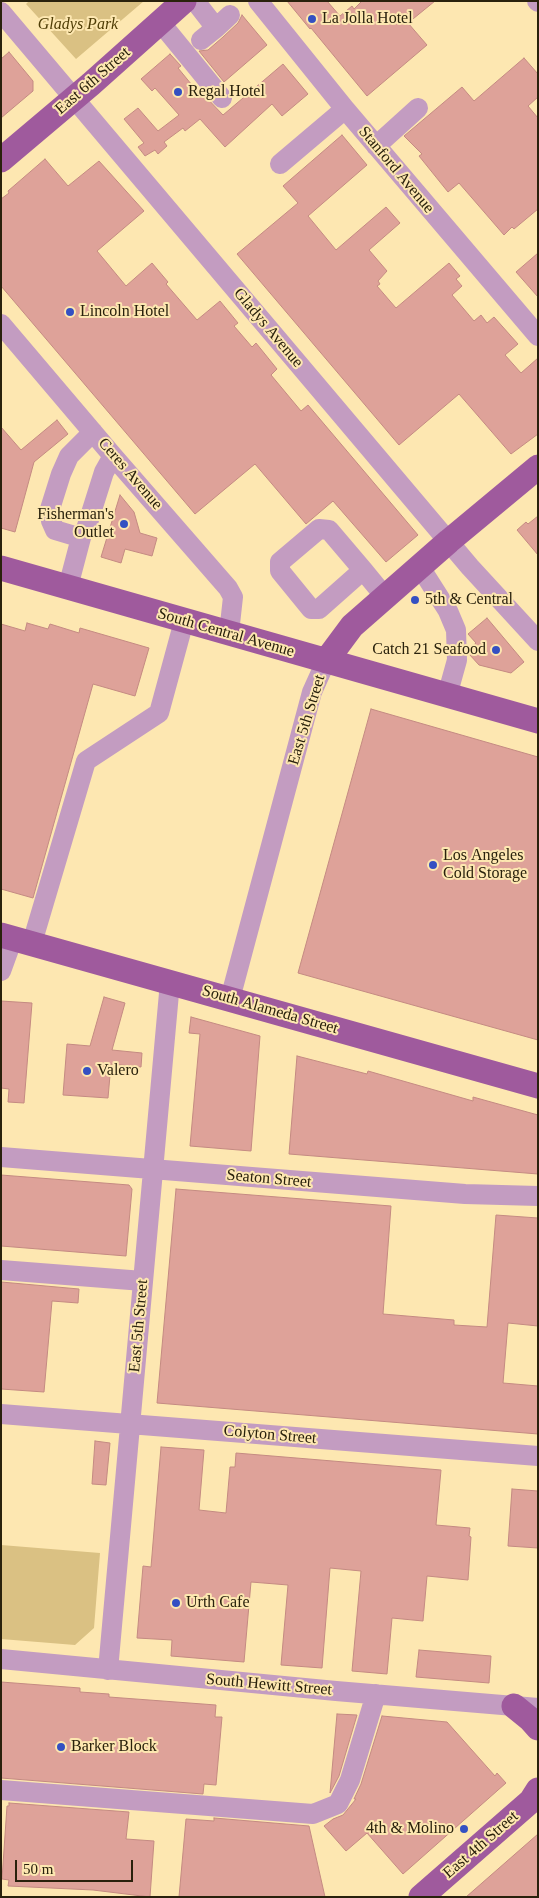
<!DOCTYPE html>
<html>
<head>
<meta charset="utf-8">
<style>
  body { margin:0 }
  #map { position:relative; width:539px; height:1898px; overflow:hidden; background:#fde7b1; font-family:"Times New Roman",serif }
  canvas { display:block }
  .frame { position:absolute; inset:0; border:2px solid #29210c; pointer-events:none }
  .scale { position:absolute; left:15px; top:1860px; width:118px; height:22px; box-sizing:border-box; border:2px solid #29210c; border-top:0; padding-left:6px; font-size:15px; line-height:18px; white-space:nowrap; color:#29210c; -webkit-text-stroke:4px #fde7b1; paint-order:stroke }
</style>
</head>
<body>
<div id="map">
<canvas width="539" height="1898"></canvas>
<div class="frame"></div>
<div class="scale">50 m</div>
</div>
<script>
const ctx = document.querySelector('canvas').getContext('2d');
ctx.lineJoin = 'round';
function paint(path, color) {
  ctx.fillStyle = color;
  ctx.fill(path, 'evenodd');
}
function poly(rows) {
  const path = new Path2D();
  for (const r of rows) {
    path.moveTo(r[0], r[1]);
    for (let i = 2; i < r.length; i += 2) path.lineTo(r[i], r[i + 1]);
  }
  return path;
}
function stroke(path, color, width, dash) {
  ctx.strokeStyle = color;
  ctx.lineWidth = width;
  ctx.lineCap = dash ? 'butt' : 'round';
  ctx.setLineDash(dash || []);
  ctx.stroke(path);
}
function write(font, color, halo, rows, align = 'center') {
  ctx.font = font + ' "Times New Roman",serif';
  ctx.lineWidth = 4;
  ctx.setLineDash([]);
  ctx.textBaseline = 'middle';
  ctx.strokeStyle = halo;
  ctx.fillStyle = color;
  for (const [text, x, y, turn = 0] of rows) {
    ctx.save();
    ctx.translate(x, y);
    ctx.rotate((+turn || 0) * Math.PI / 180);
    ctx.textAlign = isNaN(turn) ? turn : align;
    if (halo) ctx.strokeText(text, 0, 0);
    ctx.fillText(text, 0, 0);
    ctx.restore();
  }
}
const green = poly([
  [29,1,144,1,76,59,26,4],
  [1,1545,100,1553,94,1628,75,1645,1,1639]
]);
const building = poly([
  [287,1,327,1,340,16,352,6,354,9,362,1,435,1,408,23,427,45,367,96,311,28,310,29,287,1],
  [242,15,267,45,224,82,199,51,208,50,223,37,238,23,242,15],
  [9,52,33,81,33,91,1,118,1,59,9,52],
  [170,54,181,66,178,68,201,96,203,94,223,115,283,64,308,94,282,116,272,104,225,147,200,119,185,131,183,128,164,142,167,146,158,154,155,150,145,156,138,147,144,143,124,119,138,108,158,131,179,115,155,88,152,91,141,79,170,54],
  [524,58,538,74,538,97,528,106,538,118,538,209,514,229,512,227,504,235,459,183,448,192,419,156,422,154,404,136,462,87,474,101,524,58],
  [342,135,367,165,308,216,336,250,386,207,400,223,369,250,387,271,378,281,380,284,377,286,396,308,449,263,460,276,456,279,462,286,452,295,474,321,481,315,487,323,494,317,518,344,505,355,521,373,538,358,538,434,511,454,459,394,399,445,237,254,298,203,283,186,342,135],
  [45,159,68,186,99,161,144,211,97,251,126,286,152,263,168,282,166,284,197,320,220,301,238,323,234,326,252,347,256,343,277,369,271,375,301,411,308,405,418,535,386,562,333,501,306,524,255,464,195,514,1,286,1,199,9,193,8,191,45,159],
  [538,253,538,297,516,272,538,253],
  [57,420,68,434,34,462,15,532,1,528,1,427,21,450,57,420],
  [120,495,134,512,140,533,157,538,152,556,125,549,121,563,101,557,120,495],
  [538,516,538,555,517,530,526,522,528,524,538,516],
  [487,618,524,662,511,673,479,665,469,654,469,649,476,643,468,634,487,618],
  [27,623,48,629,50,624,79,633,80,628,149,648,135,696,93,684,33,898,1,889,1,624,25,631,27,623],
  [371,709,538,757,538,1040,298,973,371,709],
  [104,997,125,1003,112,1050,142,1053,141,1067,111,1064,108,1098,63,1095,67,1044,90,1046,104,997],
  [1,1001,32,1003,24,1103,8,1102,9,1089,1,1088,1,1001],
  [191,1017,260,1036,251,1151,190,1146,200,1034,189,1033,191,1017],
  [297,1056,367,1074,368,1071,473,1101,473,1097,538,1115,538,1174,289,1154,297,1056],
  [1,1175,129,1185,132,1189,126,1256,1,1246,1,1175],
  [176,1189,391,1206,383,1314,454,1320,454,1325,487,1327,496,1215,538,1218,538,1326,508,1323,503,1383,538,1386,538,1434,157,1403,176,1189],
  [1,1282,79,1289,78,1303,52,1301,44,1392,1,1389,1,1282],
  [95,1441,110,1443,106,1485,92,1484,95,1441],
  [161,1447,204,1450,199,1510,226,1513,230,1467,235,1467,236,1453,441,1470,436,1525,470,1528,469,1536,471,1537,468,1580,427,1576,423,1621,392,1618,387,1674,352,1671,361,1571,330,1568,322,1668,281,1665,288,1585,251,1582,244,1662,171,1656,172,1640,137,1638,143,1566,151,1567,161,1447],
  [512,1489,538,1491,538,1548,508,1546,512,1489],
  [419,1650,491,1656,489,1683,416,1677,419,1650],
  [1,1682,80,1688,80,1692,109,1694,109,1697,216,1705,215,1717,222,1717,216,1785,204,1784,203,1794,1,1778,1,1682],
  [337,1714,357,1715,339,1776,330,1793,337,1714],
  [382,1716,447,1722,495,1776,497,1773,506,1783,403,1874,367,1833,346,1851,324,1826,333,1819,343,1815,356,1799,354,1799,361,1784,382,1716],
  [9,1803,129,1812,126,1839,154,1841,150,1897,93,1890,8,1886,9,1880,2,1879,7,1806,9,1806,9,1803],
  [214,1818,309,1826,325,1897,179,1897,186,1819,214,1821,214,1818],
  [538,1834,538,1897,466,1897,538,1834]
]);
const minor = poly([
  [195,1,216,28,230,15],
  [258,1,345,109,538,336],
  [537,1,538,2],
  [1,12,470,567,538,641],
  [160,22,222,98],
  [201,40,216,28],
  [376,146,418,108],
  [280,164,345,109],
  [1,324,113,456,228,588,233,597,229,633],
  [93,432,69,456,61,474,50,509,51,521,55,530,75,536,82,534,86,529,104,472,113,456],
  [420,567,448,611,456,630,457,660,447,696],
  [363,570,319,609,311,609,280,571,280,562,319,529,329,530,363,570,386,598],
  [68,587,82,534],
  [32,943,86,761,159,713,184,621],
  [1,971,13,938],
  [230,999,312,692,326,661],
  [1,1157,465,1194,538,1196],
  [1,1270,143,1281],
  [1,1414,538,1456],
  [1,1659,336,1691,538,1708],
  [108,1670,170,982],
  [1,1790,313,1814,338,1804,350,1780,376,1694]
]);
const major = poly([
  [1,160,91,84,184,1],
  [1,568,538,721],
  [326,661,352,626,449,541,538,467],
  [1,935,538,1086],
  [514,1706,530,1719,538,1728],
  [421,1897,531,1801,538,1790]
]);
const markers = [
  [312,19,5,"#3450c2"],
  [178,92,5,"#3450c2"],
  [70,312,5,"#3450c2"],
  [124,524,5,"#3450c2"],
  [415,600,5,"#3450c2"],
  [496,650,5,"#3450c2"],
  [433,865,5,"#3450c2"],
  [87,1071,5,"#3450c2"],
  [176,1603,5,"#3450c2"],
  [61,1747,5,"#3450c2"],
  [464,1829,5,"#3450c2"]
];
const poiNames = [
  ["La Jolla Hotel",322,19],
  ["Regal Hotel",188,92],
  ["Lincoln Hotel",80,312],
  ["Fisherman's",114,515,"right"],
  ["Outlet",114,533,"right"],
  ["5th & Central",425,600],
  ["Catch 21 Seafood",486,650,"right"],
  ["Los Angeles",443,856],
  ["Cold Storage",443,874],
  ["Valero",97,1071],
  ["Urth Cafe",186,1603],
  ["Barker Block",71,1747],
  ["4th & Molino",454,1829,"right"]
];
const parkNames = [
  ["Gladys Park",78,25]
];
const streetNames = [
  ["East 6th Street",93,81,-41],
  ["Stanford Avenue",396,170,50],
  ["Gladys Avenue",268,328,50],
  ["Ceres Avenue",130,474,49],
  ["South Central Avenue",226,633,16],
  ["East 5th Street",307,720,-73],
  ["South Alameda Street",270,1010,16],
  ["Seaton Street",269,1179,5],
  ["East 5th Street",139,1326,-85],
  ["Colyton Street",270,1435,5],
  ["South Hewitt Street",269,1685,5],
  ["East 4th Street",481,1845,-41]
];
paint(green, '#dac183');
paint(building, '#dea299');
stroke(building, '#c48a82', 1);
stroke(minor, '#c39cc1', 20);
stroke(major, '#9f5a9d', 25);
for (const [x, y, r, color] of markers) {
  const dot = new Path2D();
  dot.arc(x, y, r, 0, 2 * Math.PI);
  ctx.fillStyle = color;
  ctx.fill(dot);
  stroke(dot, '#fde7b1', 2);
}
write('16px', '#29210c', '#fde7b1', poiNames, 'left');
write('italic 16px', '#4f3d06', '#fde7b1', parkNames);
write('16px', '#29210c', '#fde7b1', streetNames);
</script>
</body>
</html>
